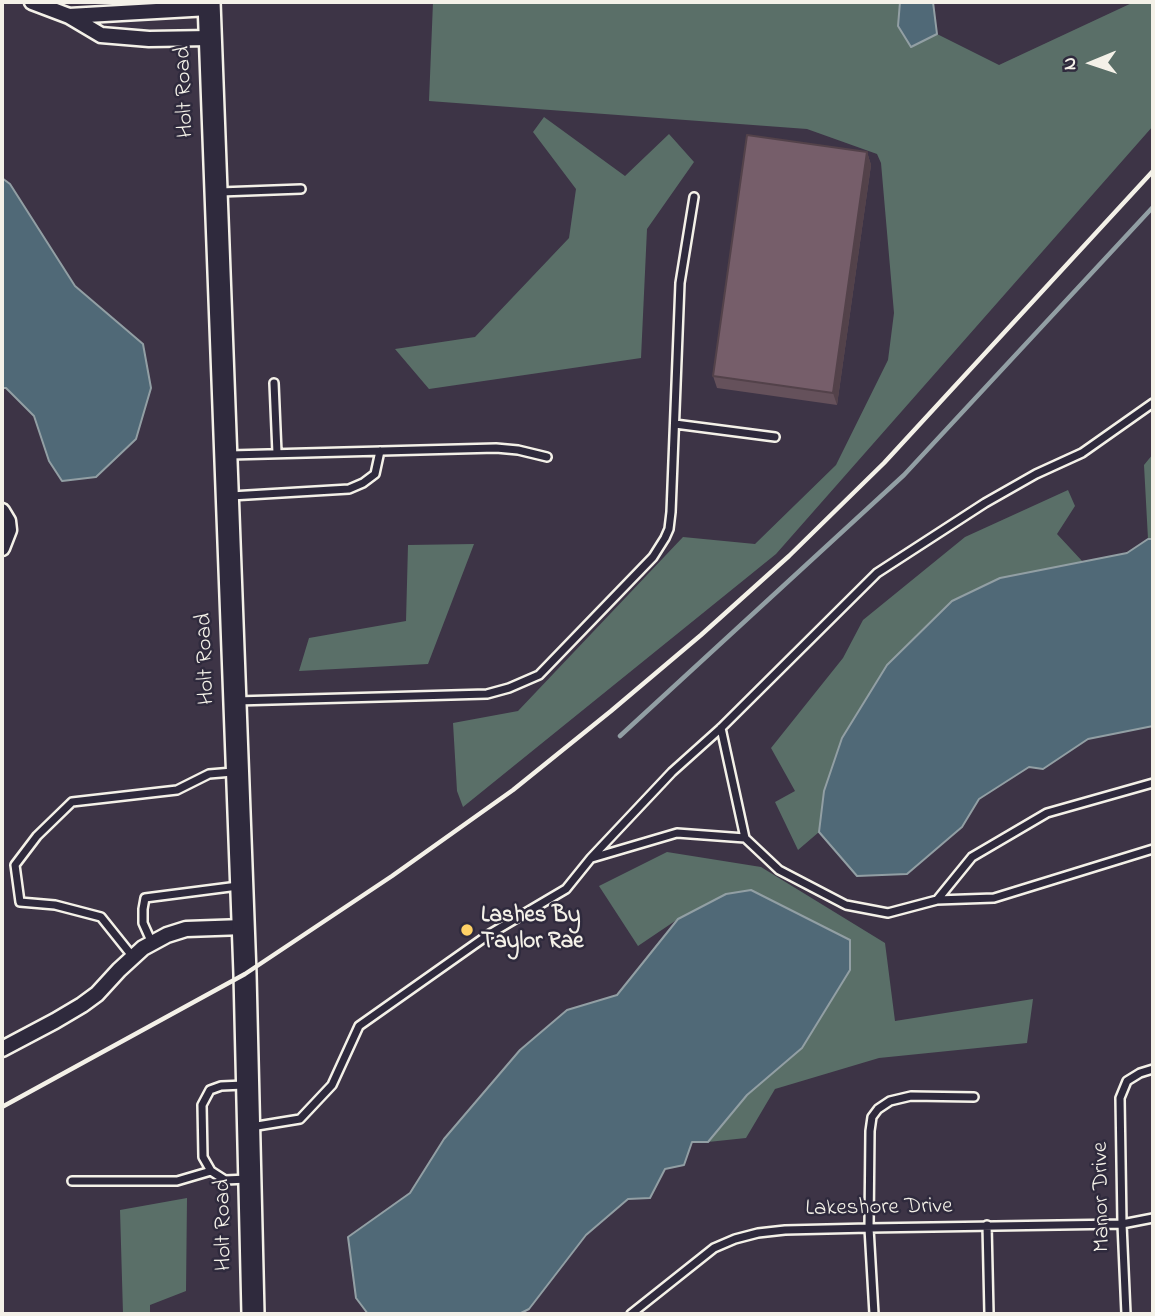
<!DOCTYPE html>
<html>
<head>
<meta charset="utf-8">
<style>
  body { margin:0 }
  #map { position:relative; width:1155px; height:1316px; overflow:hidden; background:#3d3446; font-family:"Indie Flower",sans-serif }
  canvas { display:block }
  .frame { position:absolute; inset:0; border:4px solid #f4f1e8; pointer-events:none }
  .north { position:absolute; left:1057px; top:28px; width:70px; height:70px; -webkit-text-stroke:5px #2f2a3d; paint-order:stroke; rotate:268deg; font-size:19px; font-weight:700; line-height:28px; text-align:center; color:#f4f1e8 }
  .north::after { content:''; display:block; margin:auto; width:24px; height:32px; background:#f4f1e8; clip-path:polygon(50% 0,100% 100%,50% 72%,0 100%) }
</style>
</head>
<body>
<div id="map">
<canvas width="1155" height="1316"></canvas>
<div class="frame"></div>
<div class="north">N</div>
</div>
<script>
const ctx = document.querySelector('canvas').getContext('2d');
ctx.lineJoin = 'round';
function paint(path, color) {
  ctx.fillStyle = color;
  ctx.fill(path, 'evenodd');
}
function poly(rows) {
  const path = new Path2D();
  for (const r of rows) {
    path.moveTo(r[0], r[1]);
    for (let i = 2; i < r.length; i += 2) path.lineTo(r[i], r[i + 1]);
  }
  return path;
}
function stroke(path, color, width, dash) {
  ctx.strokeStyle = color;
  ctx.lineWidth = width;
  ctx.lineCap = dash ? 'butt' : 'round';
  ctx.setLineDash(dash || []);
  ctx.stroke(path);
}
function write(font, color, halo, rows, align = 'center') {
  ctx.font = font + ' "Indie Flower",sans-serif';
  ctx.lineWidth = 5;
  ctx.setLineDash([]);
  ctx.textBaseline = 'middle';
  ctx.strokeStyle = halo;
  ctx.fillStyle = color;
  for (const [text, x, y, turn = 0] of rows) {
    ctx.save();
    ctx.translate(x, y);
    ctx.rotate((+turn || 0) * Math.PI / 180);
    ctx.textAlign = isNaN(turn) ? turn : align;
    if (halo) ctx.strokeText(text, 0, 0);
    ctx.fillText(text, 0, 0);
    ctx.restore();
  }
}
const green = poly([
  [433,2,900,2,898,26,911,47,937,34,999,65,1134,2,1153,2,1153,126,776,554,463,807,457,791,453,723,518,711,683,537,755,544,836,465,888,360,894,313,881,163,877,154,807,129,429,101],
  [544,117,625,176,669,134,694,162,647,229,641,358,429,389,395,349,475,337,569,238,576,189,533,132],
  [1153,454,1153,539,1148,539,1144,465],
  [1068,490,1075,506,1057,534,1083,562,1000,578,824,791,819,832,798,850,775,802,795,791,771,748,843,658,863,620,965,537],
  [474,544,428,664,299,671,309,638,406,621,408,545],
  [667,852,761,867,885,943,895,1021,1033,999,1027,1043,879,1058,775,1089,746,1138,708,1142,747,1095,726,894,678,919,638,946,599,886],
  [187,1198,186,1291,150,1305,150,1314,123,1314,120,1210]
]);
const water = poly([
  [900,2,933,2,937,34,911,47,898,26,900,2],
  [2,178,10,184,75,286,143,344,151,388,136,439,96,477,62,481,49,461,34,416,6,388,2,388,2,178],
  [1148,539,1153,539,1153,726,1088,739,1043,769,1029,767,979,799,962,827,907,874,857,876,819,832,824,791,842,738,887,665,952,601,1000,578,1127,553,1148,539],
  [751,890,850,940,850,970,802,1048,747,1095,708,1142,692,1142,684,1165,665,1169,650,1198,628,1199,586,1235,529,1309,519,1314,368,1314,356,1298,348,1237,410,1193,444,1139,520,1050,567,1010,617,995,678,919,726,894,751,890]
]);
const stream = poly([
  [620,736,904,475,1153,207]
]);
const service = poly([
  [220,192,301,189],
  [274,383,277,453],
  [675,424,775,437],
  [230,455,496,448,518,450,547,457],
  [231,496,349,489,363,483,375,474,380,451],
  [236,701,487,694,509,688,539,675,653,557,665,538,669,529,671,512,680,283,694,197],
  [721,728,745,838,779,870,846,905,888,913,937,900,972,857,1047,813,1153,783],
  [592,858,677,833,745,838],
  [937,900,994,898,1153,849],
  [152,943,143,923,143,909,145,898,238,886],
  [133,957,101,917,55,905,20,902,15,865,37,836,72,802,177,790,209,774,233,772],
  [244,1085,221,1086,210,1090,202,1105,203,1157,211,1171,225,1180,248,1179],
  [251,1127,300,1119,332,1085,359,1026,488,935,566,889,591,858,672,772,721,728,877,573,985,503,1036,474,1082,453,1153,403],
  [72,1181,177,1181,211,1171],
  [987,1225,989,1314],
  [631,1314,714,1248,735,1239,758,1233,785,1230,869,1228,1122,1224,1153,1218],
  [874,1314,869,1228,870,1131,872,1117,878,1109,890,1101,911,1096,974,1097],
  [1126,1314,1122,1224,1120,1098,1127,1081,1140,1073,1153,1069]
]);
const minor = poly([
  [32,2,69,16,101,35,149,39,210,38],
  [69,16,209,8],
  [2,511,8,521,9,530,2,548],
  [2,1049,55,1021,82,1005,97,994,119,970,143,948,167,935,186,929,244,927]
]);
const secondary = poly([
  [209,2,245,974,253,1314]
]);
const rail = poly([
  [2,1107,245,974,392,876,513,790,611,711,701,635,789,556,884,463,1153,171]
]);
const wall = poly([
  [867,152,871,165,837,405,717,388,713,376]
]);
const shadedWall = poly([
  [867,152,871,165,837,405,833,393]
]);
const building = poly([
  [747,135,867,152,833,393,713,376,747,135]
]);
const markers = [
  [467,930,7,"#ffd166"]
];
const streetNames = [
  ["Holt Road",186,92,-92],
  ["Holt Road",207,659,-92],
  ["Manor Drive",1103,1197,-91],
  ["Lakeshore Drive",879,1209,-1],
  ["Holt Road",225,1225,-91]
];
const poiNames = [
  ["Lashes By",481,917],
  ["Taylor Rae",481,943]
];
paint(green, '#5a6f68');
paint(water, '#506977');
stroke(water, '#929fa4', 2);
stroke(stream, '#929fa4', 4.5);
stroke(service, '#f4f1e8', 12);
stroke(minor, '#f4f1e8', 19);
stroke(secondary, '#f4f1e8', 26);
stroke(service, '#2f2a3d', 7);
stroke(minor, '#2f2a3d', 14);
stroke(secondary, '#2f2a3d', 21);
stroke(rail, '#f4f1e8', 4.5);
paint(wall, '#65515b');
paint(shadedWall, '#53424a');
paint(building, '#765e6a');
stroke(building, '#53424a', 2);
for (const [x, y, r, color] of markers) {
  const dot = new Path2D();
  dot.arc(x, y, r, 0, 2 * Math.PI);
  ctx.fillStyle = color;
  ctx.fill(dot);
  stroke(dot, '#2f2a3d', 2.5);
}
write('23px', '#f4f1e8', '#2f2a3d', streetNames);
write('bold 23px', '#f4f1e8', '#2f2a3d', poiNames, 'left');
</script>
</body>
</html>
